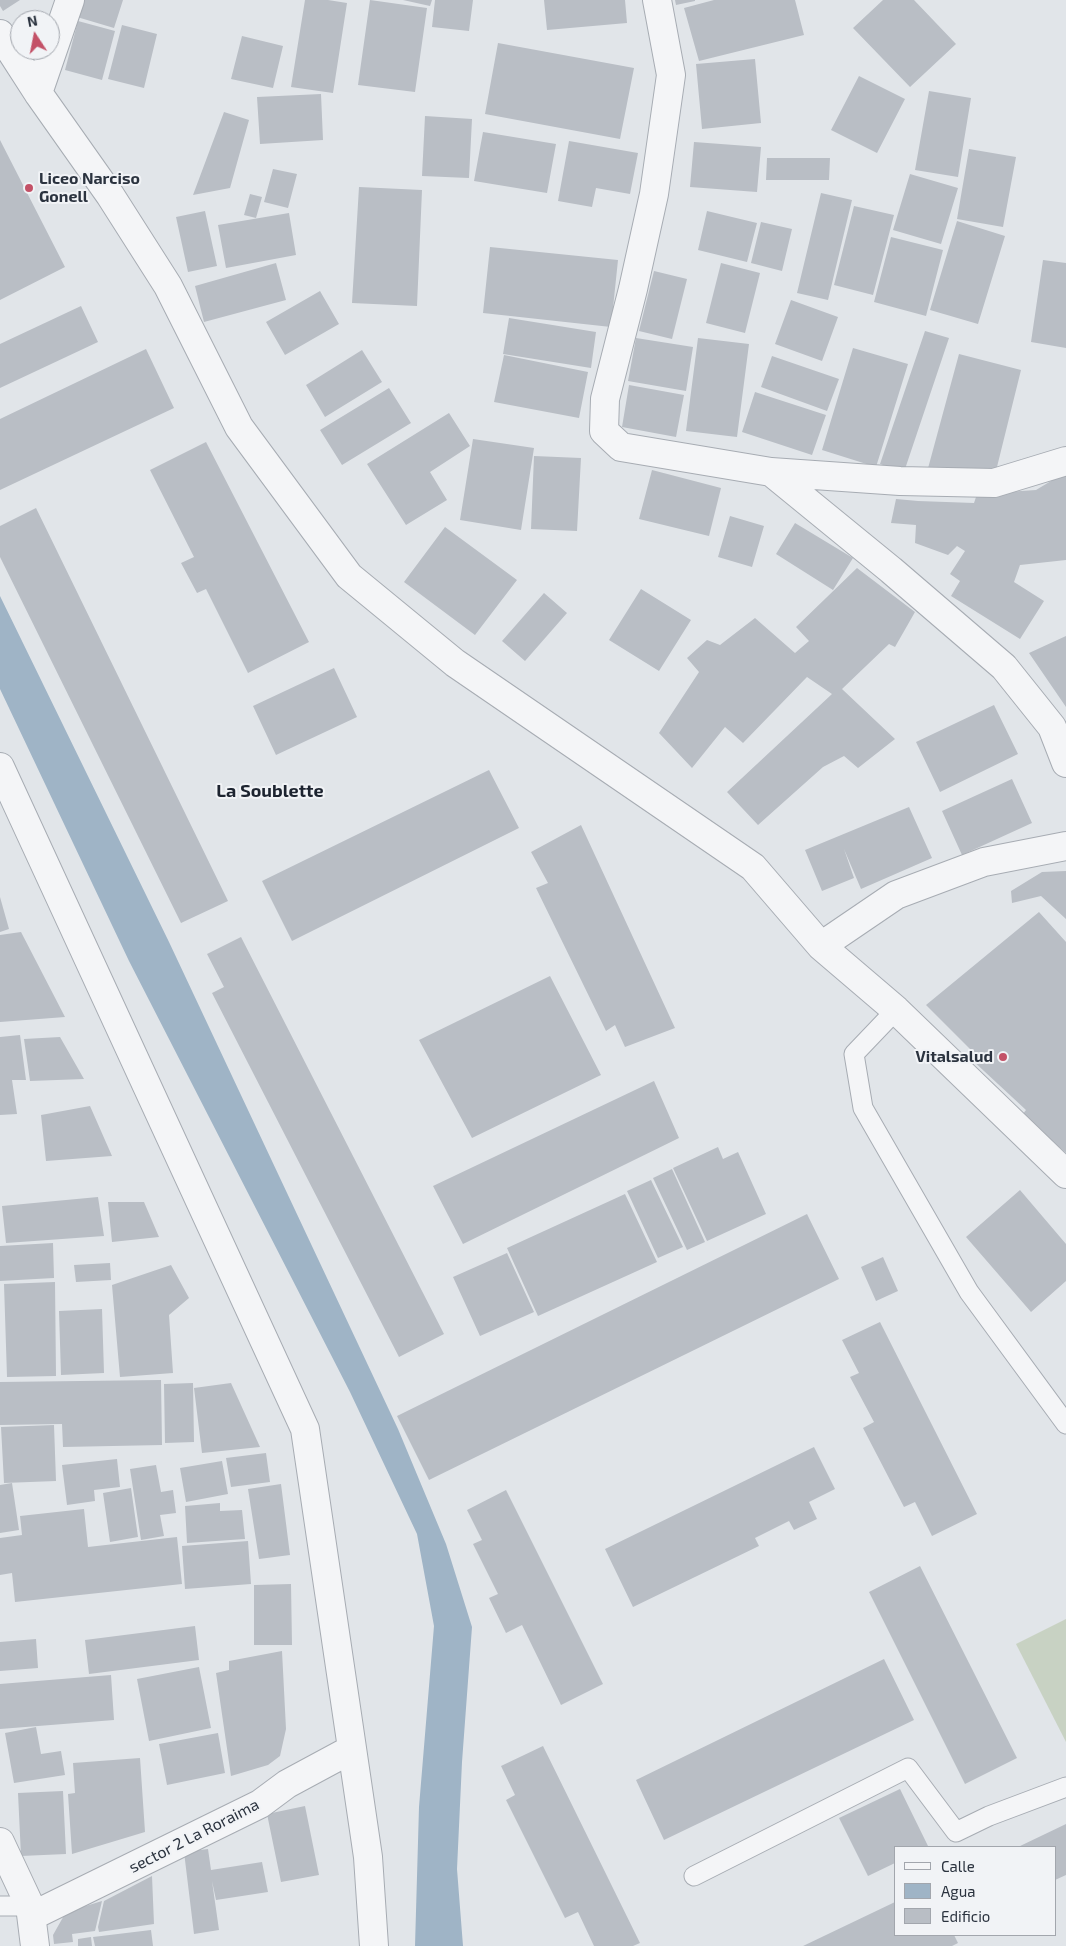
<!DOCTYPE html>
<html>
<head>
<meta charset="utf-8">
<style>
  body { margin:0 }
  #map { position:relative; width:1066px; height:1946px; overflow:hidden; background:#e1e5e9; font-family:"Exo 2",sans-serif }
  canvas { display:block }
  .legend { position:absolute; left:894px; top:1846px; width:162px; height:90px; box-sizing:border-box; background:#f1f3f6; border:1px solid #a2a6ad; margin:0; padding:6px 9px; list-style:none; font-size:15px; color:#2b333f }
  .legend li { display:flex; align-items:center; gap:10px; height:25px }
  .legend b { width:25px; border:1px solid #a2a6ad }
  .north { position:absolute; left:10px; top:10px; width:50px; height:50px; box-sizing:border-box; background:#f1f3f6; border:1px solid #a2a6ad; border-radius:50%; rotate:349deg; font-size:14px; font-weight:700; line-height:20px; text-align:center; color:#2b333f }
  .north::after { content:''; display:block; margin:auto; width:18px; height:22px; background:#c35167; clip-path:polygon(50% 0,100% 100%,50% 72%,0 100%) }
</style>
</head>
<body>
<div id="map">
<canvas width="1066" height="1946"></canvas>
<ul class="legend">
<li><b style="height:6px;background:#f4f5f7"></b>Calle</li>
<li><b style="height:14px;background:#9fb4c6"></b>Agua</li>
<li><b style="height:14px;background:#b9bec5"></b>Edificio</li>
</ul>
<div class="north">N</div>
</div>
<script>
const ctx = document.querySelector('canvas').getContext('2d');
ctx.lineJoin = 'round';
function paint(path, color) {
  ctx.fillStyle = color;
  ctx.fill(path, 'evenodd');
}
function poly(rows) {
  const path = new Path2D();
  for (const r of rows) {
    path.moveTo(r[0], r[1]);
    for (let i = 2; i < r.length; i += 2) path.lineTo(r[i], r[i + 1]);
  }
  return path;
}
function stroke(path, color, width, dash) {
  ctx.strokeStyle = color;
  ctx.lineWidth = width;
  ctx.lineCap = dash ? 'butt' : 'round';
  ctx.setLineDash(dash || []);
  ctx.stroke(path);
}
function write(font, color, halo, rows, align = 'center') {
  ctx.font = font + ' "Exo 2",sans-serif';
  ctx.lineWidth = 4;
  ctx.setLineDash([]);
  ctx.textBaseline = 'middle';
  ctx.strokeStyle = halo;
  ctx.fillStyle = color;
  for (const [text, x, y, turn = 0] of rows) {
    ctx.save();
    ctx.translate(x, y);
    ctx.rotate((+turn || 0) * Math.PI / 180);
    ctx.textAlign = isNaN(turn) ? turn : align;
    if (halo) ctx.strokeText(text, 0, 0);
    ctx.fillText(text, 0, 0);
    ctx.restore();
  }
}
const green = poly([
  [1066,1619,1066,1742,1016,1644]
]);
const water = poly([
  [0,596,169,942,398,1429,446,1544,472,1627,462,1762,457,1869,463,1946,415,1946,419,1807,434,1626,417,1534,350,1392,129,961,0,689]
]);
const building = poly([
  [0,0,20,0,3,11,0,6],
  [83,0,123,0,114,28,77,17],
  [305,0,328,0,347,3,333,93,291,87],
  [370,0,427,8,415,92,358,85],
  [403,0,432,0,430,6],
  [435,0,473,0,469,31,432,27],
  [544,0,625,0,627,23,547,30],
  [675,0,695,0,695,1,676,5],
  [714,0,795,0,804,35,699,61,684,8],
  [883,0,914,0,956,44,910,87,853,28],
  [78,21,115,31,102,80,65,70],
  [122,25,157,34,144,88,108,79],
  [242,36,283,46,273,88,231,79],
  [498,43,634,68,620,139,485,114],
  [755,59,761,123,702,129,696,64],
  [859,76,905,99,877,153,831,130],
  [929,91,971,98,958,177,915,170],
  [321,94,323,140,260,144,257,97],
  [224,112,249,120,230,188,193,195],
  [425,116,472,119,469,178,422,176],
  [483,132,556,144,547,193,474,181],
  [0,140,65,267,0,300],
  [569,141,638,153,630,194,596,188,592,207,558,201],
  [694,142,761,147,757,192,690,187],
  [969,149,1016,157,1003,227,957,219],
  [767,158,830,158,829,180,766,180],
  [273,169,297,174,288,208,264,202],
  [910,174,958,188,941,244,893,230],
  [359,187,422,190,417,306,352,303],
  [821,193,852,200,828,300,797,293],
  [250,194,262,197,256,218,244,215],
  [854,206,894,215,873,295,834,285],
  [205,211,217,266,188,272,176,217],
  [707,211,757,223,747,262,698,250],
  [289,213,296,255,226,268,218,225],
  [957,221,1005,236,978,324,930,310],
  [761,222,792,229,782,271,751,263],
  [891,237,943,250,926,316,874,302],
  [490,247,618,260,611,327,483,313],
  [1043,260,1066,263,1066,348,1031,342],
  [276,263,286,300,204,322,195,286],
  [721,263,760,273,745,333,706,323],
  [654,271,687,279,672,339,639,331],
  [320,291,339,324,285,355,266,322],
  [791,300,838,317,822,361,775,344],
  [81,306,98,342,0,388,0,344],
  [509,318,596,332,591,368,503,354],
  [925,331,949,338,904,472,880,464],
  [636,338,693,347,686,391,628,381],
  [698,338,749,344,737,437,686,431],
  [853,348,908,364,876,467,822,450],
  [146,349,174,408,0,490,0,419],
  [362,350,382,382,325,417,306,385],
  [959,354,1021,370,994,479,927,472],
  [504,355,588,372,579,418,494,402],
  [772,356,839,379,827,411,761,387],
  [629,385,684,395,676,437,622,427],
  [389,388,411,423,342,465,320,430],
  [755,392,826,415,812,455,742,432],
  [449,413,470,446,430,472,447,500,406,525,367,464],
  [473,439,534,448,521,530,460,520],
  [206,442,309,642,248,673,206,589,197,593,181,563,194,557,150,470],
  [534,456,581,458,577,531,531,529],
  [652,470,721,488,709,536,639,519],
  [1066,472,1066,560,1020,565,1014,582,1044,601,1020,639,951,596,960,581,950,574,965,551,957,546,948,555,915,543,916,525,891,523,896,499,918,501,974,503,977,494,1036,490],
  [36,508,228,901,181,923,0,557,0,526],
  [730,516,764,526,752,567,718,557],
  [795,523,853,558,833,590,776,554],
  [445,527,517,580,475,635,404,582],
  [857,568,915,612,895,647,889,644,842,689,895,739,858,768,844,756,823,767,758,825,727,792,832,694,807,677,743,743,725,727,692,768,659,733,699,672,687,658,707,640,720,645,755,618,795,653,809,641,796,627],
  [641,589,691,620,659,671,609,640],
  [544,593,567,613,525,661,502,641],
  [1066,636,1066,707,1029,653],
  [334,668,357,717,276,755,253,706],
  [994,705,1018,754,940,792,916,742],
  [489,770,519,828,292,941,262,881],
  [1012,779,1032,823,962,855,942,811],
  [909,807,932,858,861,889,844,849,854,878,822,891,805,850],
  [581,825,675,1028,625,1047,615,1025,606,1031,536,888,548,883,531,852],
  [1066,871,1066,919,1041,896,1012,903,1011,891,1042,872],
  [0,897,9,929,0,932],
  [1039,912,1066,942,1066,1153,1022,1115,1026,1110,970,1058,973,1052,926,1005],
  [21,932,65,1017,0,1022,0,935],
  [241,937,444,1334,399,1357,212,993,224,987,207,954],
  [550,976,601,1075,472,1138,419,1040],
  [20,1035,26,1080,12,1080,17,1114,0,1115,0,1037],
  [60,1037,84,1079,30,1081,24,1039],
  [654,1081,679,1138,463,1244,433,1186],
  [90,1106,112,1156,46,1161,41,1115],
  [718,1147,723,1159,738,1152,766,1214,707,1241,673,1168],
  [672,1169,705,1242,687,1250,653,1178],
  [651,1180,683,1247,658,1258,627,1191],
  [1020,1190,1066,1244,1066,1281,1031,1312,966,1237],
  [625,1194,657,1262,538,1316,507,1248],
  [98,1197,104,1236,6,1243,2,1206],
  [108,1202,144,1202,159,1237,112,1242],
  [807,1214,839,1279,429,1480,397,1416],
  [53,1243,54,1278,0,1281,0,1246],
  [507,1253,534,1312,480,1336,453,1277],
  [883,1257,898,1291,876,1301,861,1267],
  [110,1263,111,1280,76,1282,74,1265],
  [171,1265,189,1298,169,1315,173,1373,120,1377,112,1285],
  [55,1282,56,1376,7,1377,4,1284],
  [102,1309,104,1373,61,1375,59,1311],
  [880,1322,977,1514,932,1536,915,1502,904,1507,863,1428,874,1422,850,1377,859,1373,842,1340],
  [161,1380,162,1445,63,1447,62,1424,0,1425,0,1382],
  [193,1383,194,1442,165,1443,164,1384],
  [231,1383,260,1447,202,1453,194,1388],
  [54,1425,56,1481,4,1483,1,1427],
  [814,1447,835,1489,809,1502,817,1519,794,1530,789,1521,755,1538,759,1546,633,1607,605,1549],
  [266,1453,270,1482,231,1487,226,1458],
  [117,1459,120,1487,94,1490,95,1501,67,1505,62,1465],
  [222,1461,228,1494,186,1502,180,1468],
  [156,1465,161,1492,173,1490,176,1513,160,1515,164,1536,141,1540,130,1469],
  [12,1483,19,1530,0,1533,0,1485],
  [281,1484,290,1555,259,1559,248,1489],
  [131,1488,138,1537,110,1542,103,1493],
  [506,1490,603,1684,561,1705,522,1625,506,1633,489,1598,498,1594,473,1544,482,1540,467,1510],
  [220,1503,220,1511,242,1510,245,1539,187,1543,185,1506],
  [84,1509,88,1547,177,1537,182,1584,15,1602,12,1573,0,1575,0,1538,22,1535,20,1516],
  [248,1541,251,1584,185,1589,182,1546],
  [920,1566,1017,1758,965,1784,869,1592],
  [291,1584,292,1645,254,1645,254,1585],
  [195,1626,199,1660,89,1674,85,1640],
  [36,1639,38,1668,0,1671,0,1642],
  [282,1651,286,1729,280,1756,268,1765,231,1776,216,1673,229,1670,229,1661],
  [884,1659,914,1720,664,1840,636,1780],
  [199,1667,211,1728,149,1741,137,1679],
  [111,1675,114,1720,0,1729,0,1684],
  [36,1727,41,1754,61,1751,65,1775,14,1783,5,1733],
  [218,1733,225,1773,167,1785,159,1744],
  [543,1746,640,1943,633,1946,594,1946,578,1912,565,1918,506,1800,515,1795,501,1766],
  [140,1758,145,1832,72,1854,68,1794,75,1793,73,1763],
  [900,1789,928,1846,895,1847,895,1863,868,1876,839,1818],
  [63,1791,66,1854,21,1856,18,1793],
  [305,1806,319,1875,281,1882,267,1814],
  [1066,1824,1066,1875,1055,1880,1055,1847,1018,1847],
  [208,1849,211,1870,262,1862,268,1892,216,1900,212,1881,219,1930,194,1934,184,1852],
  [152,1876,154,1924,99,1932,98,1927,104,1901],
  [102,1901,95,1931,72,1934,73,1942,54,1944,53,1935,66,1912],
  [895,1902,895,1935,954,1935,958,1943,952,1946,803,1946],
  [151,1930,153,1946,95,1946,93,1937],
  [91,1937,92,1946,78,1946,78,1939]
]);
const service = poly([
  [896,1010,854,1054,863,1108,969,1292,1066,1424],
  [694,1876,908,1768,956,1832,989,1816,1066,1787],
  [0,1906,30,1906]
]);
const minor = poly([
  [657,0,671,75,654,194,633,289,605,399,604,431,621,447,771,472,891,570,1004,667,1052,727,1066,763],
  [0,34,38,93,110,195,168,286,239,427,349,576,455,663,753,867,821,946,896,1010,1066,1174],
  [38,93,70,0],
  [771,472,900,481,994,483,1066,461],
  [0,767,305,1429,368,1857,374,1946],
  [821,946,896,895,984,862,1066,846],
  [0,1842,30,1906,35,1946],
  [32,1916,260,1804,287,1784,352,1749]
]);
const markers = [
  [29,188,5,"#c35167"],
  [1003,1057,5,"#c35167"]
];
const poiNames = [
  ["Liceo Narciso",39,179],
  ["Gonell",39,197],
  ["Vitalsalud",993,1057,"right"]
];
const streetNames = [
  ["sector 2 La Roraima",194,1836,-27]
];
const neighbourhoodNames = [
  ["La Soublette",270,791]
];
paint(green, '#c8d2c3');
paint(water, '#9fb4c6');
paint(building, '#b9bec5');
stroke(service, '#a7acb3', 21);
stroke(minor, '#a7acb3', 30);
stroke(service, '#f4f5f7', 19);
stroke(minor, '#f4f5f7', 28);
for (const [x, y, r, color] of markers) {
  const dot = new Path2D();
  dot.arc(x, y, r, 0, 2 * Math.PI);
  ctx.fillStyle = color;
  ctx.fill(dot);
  stroke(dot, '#f1f3f6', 2);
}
write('bold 16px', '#2b333f', '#f1f3f6', poiNames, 'left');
write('16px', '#2b333f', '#f1f3f6', streetNames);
write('bold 18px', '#1d2430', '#f1f3f6', neighbourhoodNames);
</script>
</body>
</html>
